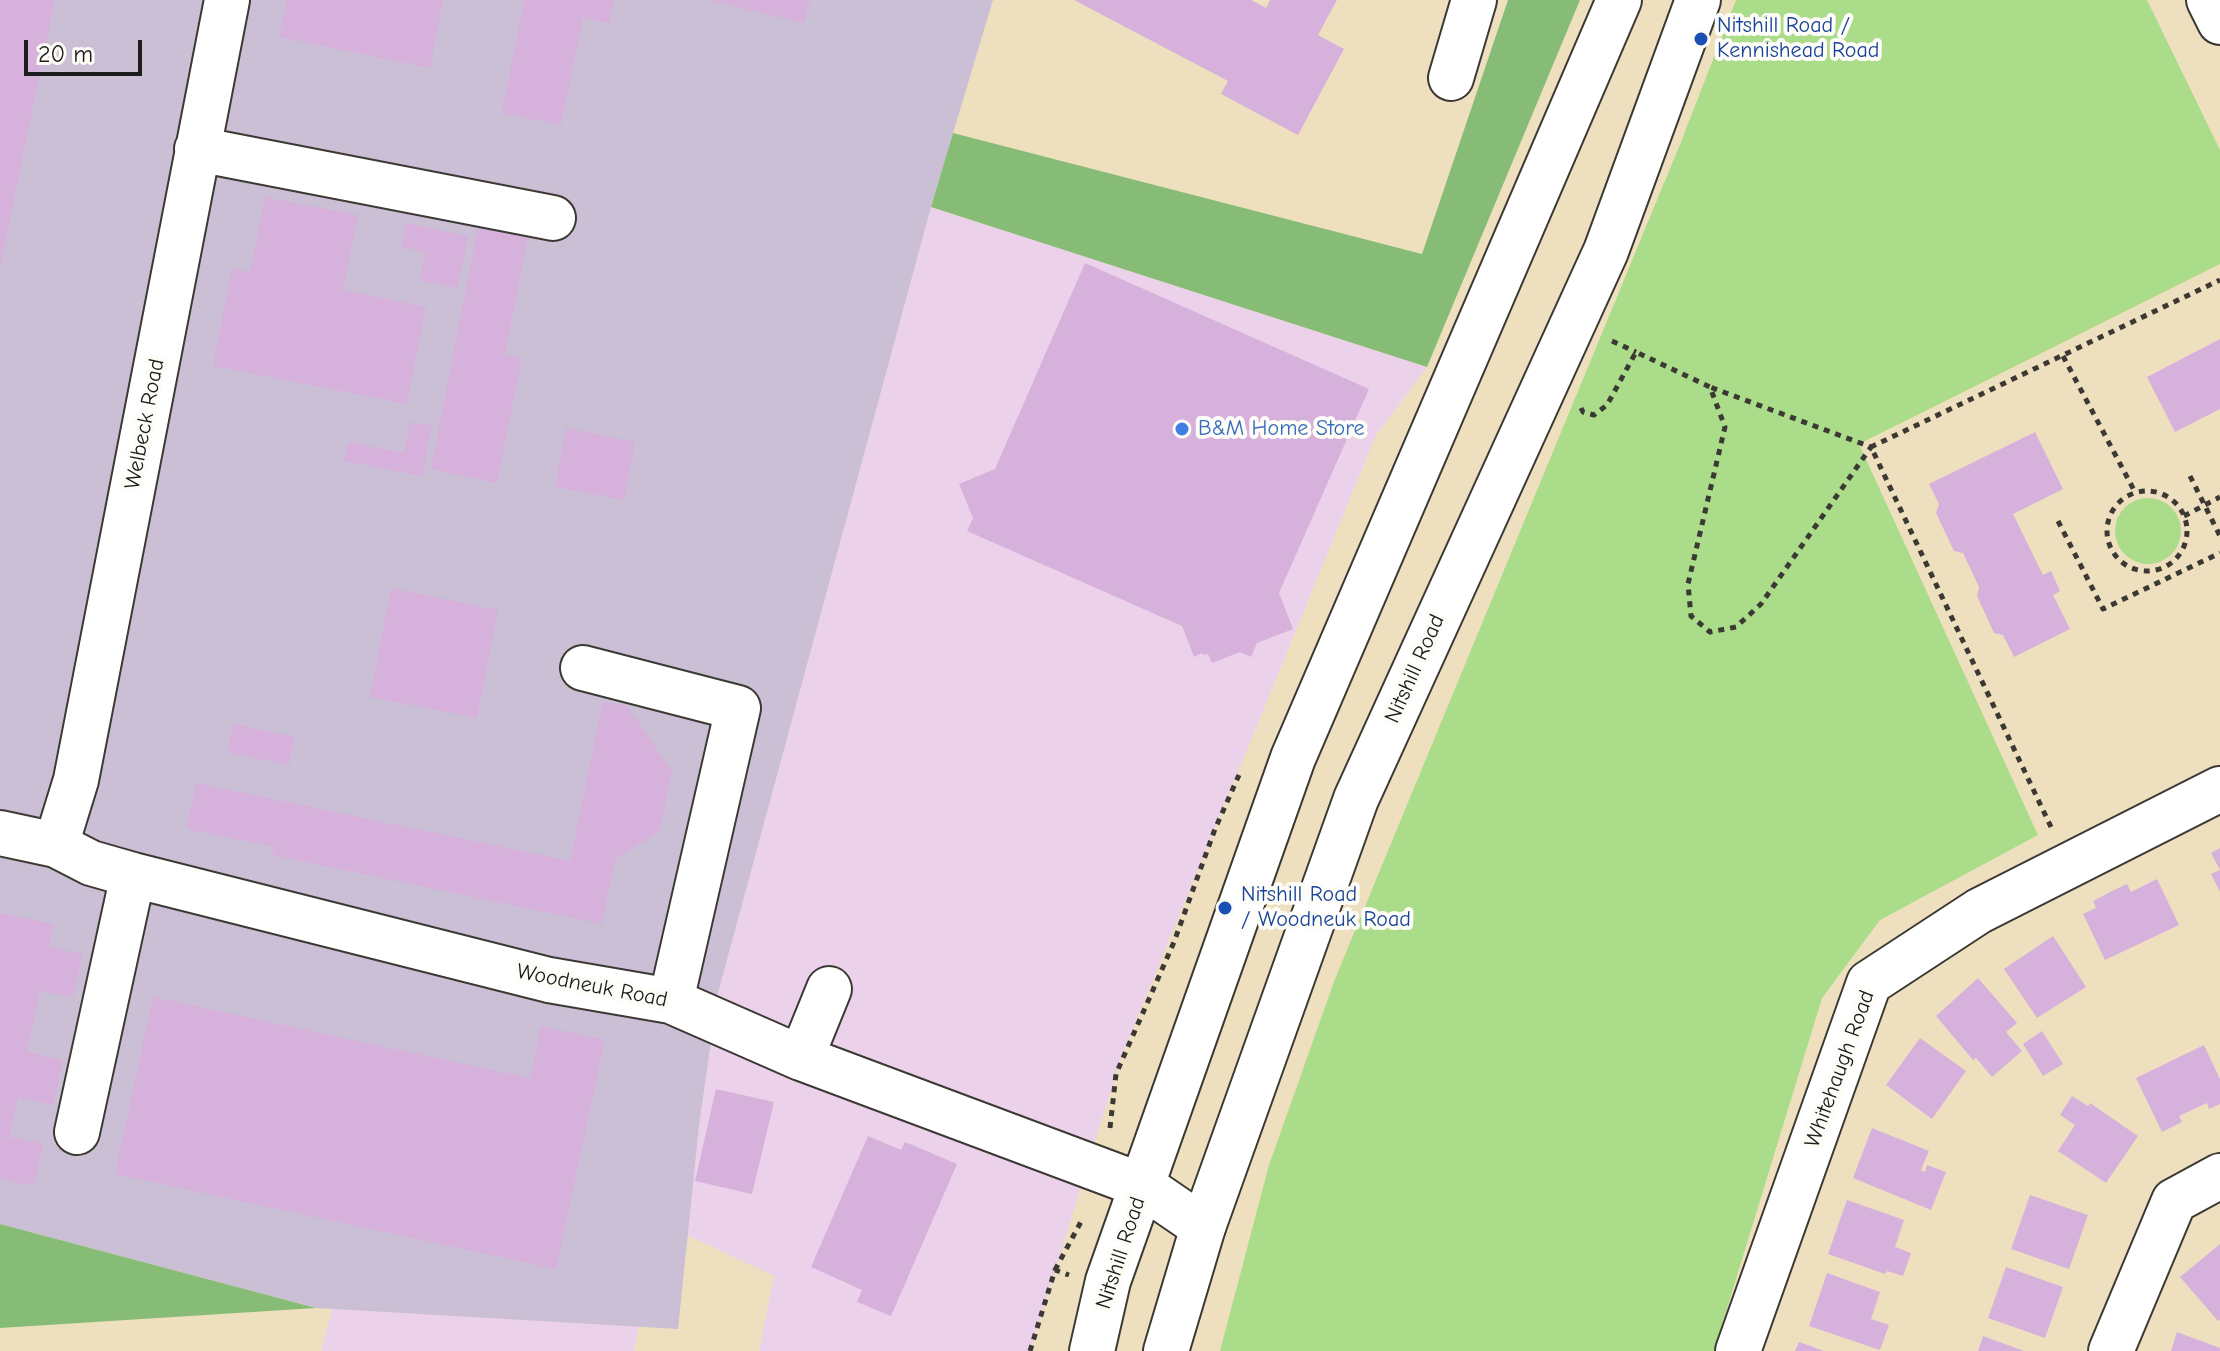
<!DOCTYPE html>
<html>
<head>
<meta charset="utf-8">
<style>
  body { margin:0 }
  #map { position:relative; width:2220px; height:1351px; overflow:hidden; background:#eee0bf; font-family:"Comic Neue",sans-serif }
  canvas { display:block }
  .scale { position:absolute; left:24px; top:40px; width:118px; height:36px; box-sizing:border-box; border:4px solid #1c1c1c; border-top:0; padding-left:10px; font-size:24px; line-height:28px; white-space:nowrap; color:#1c1c1c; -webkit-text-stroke:6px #fdfcf7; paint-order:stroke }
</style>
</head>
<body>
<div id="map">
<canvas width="2220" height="1351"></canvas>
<div class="scale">20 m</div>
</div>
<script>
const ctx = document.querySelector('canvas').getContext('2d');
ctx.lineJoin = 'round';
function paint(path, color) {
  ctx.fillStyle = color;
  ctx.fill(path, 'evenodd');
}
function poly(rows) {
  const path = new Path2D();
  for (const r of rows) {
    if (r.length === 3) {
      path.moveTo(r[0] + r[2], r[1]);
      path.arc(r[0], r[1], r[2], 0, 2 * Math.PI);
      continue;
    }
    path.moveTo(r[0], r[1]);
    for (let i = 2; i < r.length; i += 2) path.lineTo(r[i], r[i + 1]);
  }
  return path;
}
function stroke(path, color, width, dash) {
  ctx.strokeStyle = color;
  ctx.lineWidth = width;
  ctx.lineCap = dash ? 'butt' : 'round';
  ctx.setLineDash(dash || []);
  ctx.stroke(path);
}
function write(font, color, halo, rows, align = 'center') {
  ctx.font = font + ' "Comic Neue",sans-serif';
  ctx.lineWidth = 8;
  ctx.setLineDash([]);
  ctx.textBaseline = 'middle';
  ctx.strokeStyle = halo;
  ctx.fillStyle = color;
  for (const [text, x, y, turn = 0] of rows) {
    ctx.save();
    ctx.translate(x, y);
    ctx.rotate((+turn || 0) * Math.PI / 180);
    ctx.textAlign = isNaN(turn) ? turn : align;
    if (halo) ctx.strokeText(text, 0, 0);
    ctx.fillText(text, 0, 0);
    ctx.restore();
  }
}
const built = poly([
  [931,207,1427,367,1376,435,1122,1055,1030,1351,759,1351,774,1276,687,1235,699,1126,718,993],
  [332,1309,639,1326,634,1351,321,1351]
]);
const industrial = poly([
  [0,0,993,0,931,207,718,993,699,1126,678,1329,316,1308,0,1224]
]);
const green = poly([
  [1736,0,2147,0,2220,150,2220,264,1859,444,2038,835,1880,920,1822,998,1714,1351,1220,1351,1269,1165,1335,979,1681,142],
  [2148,531,33]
]);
const forest = poly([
  [1508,0,1580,0,1427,367,931,207,953,133,1422,254],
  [0,1224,316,1308,0,1328]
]);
const building = poly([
  [0,0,55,0,1,263,0,263],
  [287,0,443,0,430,68,279,37],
  [524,0,614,0,609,23,583,18,561,125,502,113],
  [709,0,810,0,804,23],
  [1074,0,1251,0,1266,8,1270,0,1337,0,1318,35,1344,49,1298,135,1221,94,1228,81],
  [265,197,358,215,343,290,426,307,407,404,213,366,232,268,250,272],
  [406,223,468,236,458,288,420,281,425,252,401,247],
  [478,226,528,236,505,355,522,358,497,483,431,469],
  [1085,263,1369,389,1279,593,1293,629,1257,643,1251,657,1240,652,1212,663,1208,654,1203,655,1202,653,1194,657,1182,626,967,531,973,518,959,484,995,469],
  [2220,339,2220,409,2175,432,2147,377],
  [410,422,432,426,422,476,344,461,348,442,404,453],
  [566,428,635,442,624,500,555,487],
  [2035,432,2063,489,2013,514,2043,575,2051,571,2060,591,2053,595,2070,629,2014,657,2003,635,1994,633,1977,596,1979,587,1963,553,1954,551,1936,513,1939,504,1929,484],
  [391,588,498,610,477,718,370,697],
  [603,701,627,706,672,772,659,832,615,859,602,924,272,855,274,847,186,829,196,783,570,861],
  [233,724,295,737,289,765,227,752],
  [2220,848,2220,870,2211,853],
  [2220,870,2220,892,2211,874],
  [2157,879,2179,925,2105,960,2083,914,2096,908,2093,901,2110,892,2127,884,2131,892],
  [0,913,54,924,49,947,83,954,73,997,40,991,27,1052,63,1060,53,1105,18,1097,10,1137,43,1144,34,1186,0,1179],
  [2053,936,2086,987,2037,1018,2004,969],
  [1978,978,2017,1023,2006,1032,2022,1051,1992,1077,1976,1058,1973,1060,1936,1016],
  [153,997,530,1078,541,1026,605,1040,556,1269,115,1174],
  [2042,1031,2063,1064,2043,1076,2023,1044],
  [1920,1038,1966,1071,1932,1119,1886,1085],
  [2204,1045,2220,1079,2220,1104,2209,1109,2207,1103,2179,1116,2182,1122,2162,1132,2136,1078],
  [716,1089,774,1102,752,1194,695,1181],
  [2072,1096,2088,1106,2090,1103,2138,1136,2106,1183,2058,1151,2075,1125,2060,1115],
  [1872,1128,1929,1151,1921,1170,1925,1172,1927,1165,1946,1172,1931,1210,1853,1178],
  [868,1136,901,1150,905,1142,957,1164,891,1316,857,1302,862,1290,811,1267],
  [2030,1195,2088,1215,2069,1269,2011,1249],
  [1847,1200,1904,1220,1895,1247,1911,1253,1903,1276,1887,1271,1885,1274,1828,1254],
  [2220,1244,2220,1320,2218,1321,2180,1277],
  [2006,1267,2063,1287,2045,1338,1988,1318],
  [1827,1273,1880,1292,1871,1319,1889,1325,1880,1350,1809,1326],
  [2177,1332,2220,1348,2220,1351,2171,1351],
  [1983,1336,2024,1351,1978,1351],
  [1799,1342,1824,1351,1795,1351]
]);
const path = poly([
  [1612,341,1636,352],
  [2063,356,2135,492],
  [1581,408,1583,412,1594,415,1607,405,1636,352,1710,387,1725,427,1688,584,1691,616,1710,632,1736,627,1761,604,1871,447,1710,387],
  [2190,476,2220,536],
  [2147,531,40],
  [2184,516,2220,497],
  [2058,521,2103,609,2220,553],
  [2051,827,1871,447,2220,280],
  [1110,1128,1116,1074,1174,942,1215,829,1239,775],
  [1055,1270,1083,1218],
  [1030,1351,1055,1270,1069,1275]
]);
const minor = poly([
  [1451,78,1474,0],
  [197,149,553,218],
  [583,668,738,708,671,1001],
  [0,833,56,845,91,863,133,875,549,980,671,1001,801,1058,1143,1186,1203,1227],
  [56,845,76,780,227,0],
  [801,1058,829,989],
  [77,1132,133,875],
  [1738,1351,1869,983,1979,911,2220,789],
  [2111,1351,2174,1201,2220,1176]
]);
const major = poly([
  [2209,0,2220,22],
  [1092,1351,1108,1281,1293,758,1619,0],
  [1166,1351,1203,1227,1356,799,1606,251,1698,0]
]);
const markers = [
  [1701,39,8,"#1a4fb4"],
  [1182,429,8,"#3f7fe0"],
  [1225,908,8,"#1a4fb4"]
];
const transitNames = [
  ["Nitshill Road /",1717,26],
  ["Kennishead Road",1717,51],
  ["Nitshill Road",1241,895],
  ["/ Woodneuk Road",1241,920]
];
const streetNames = [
  ["Welbeck Road",145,424,-79],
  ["Nitshill Road",1415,669,-66],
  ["Woodneuk Road",592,986,11],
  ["Whitehaugh Road",1840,1069,-70],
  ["Nitshill Road",1121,1253,-72]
];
const shopNames = [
  ["B&M Home Store",1198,429]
];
paint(built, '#ecd1ea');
paint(industrial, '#cbbfd5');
paint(green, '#aadc8a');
paint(forest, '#87bc76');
paint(building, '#d6b1dc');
stroke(minor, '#3c3934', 48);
stroke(major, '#3c3934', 48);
stroke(path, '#3c3934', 5, [6, 6]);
stroke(minor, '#fff', 44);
stroke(major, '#fff', 44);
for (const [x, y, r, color] of markers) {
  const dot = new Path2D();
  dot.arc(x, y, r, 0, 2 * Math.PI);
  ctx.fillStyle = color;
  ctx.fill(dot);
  stroke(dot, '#fdfcf7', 3);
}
write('22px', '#164399', '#fdfcf7', transitNames, 'left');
write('22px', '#1c1c1c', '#fdfcf7', streetNames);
write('22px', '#366cbe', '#fdfcf7', shopNames, 'left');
</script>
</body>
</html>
